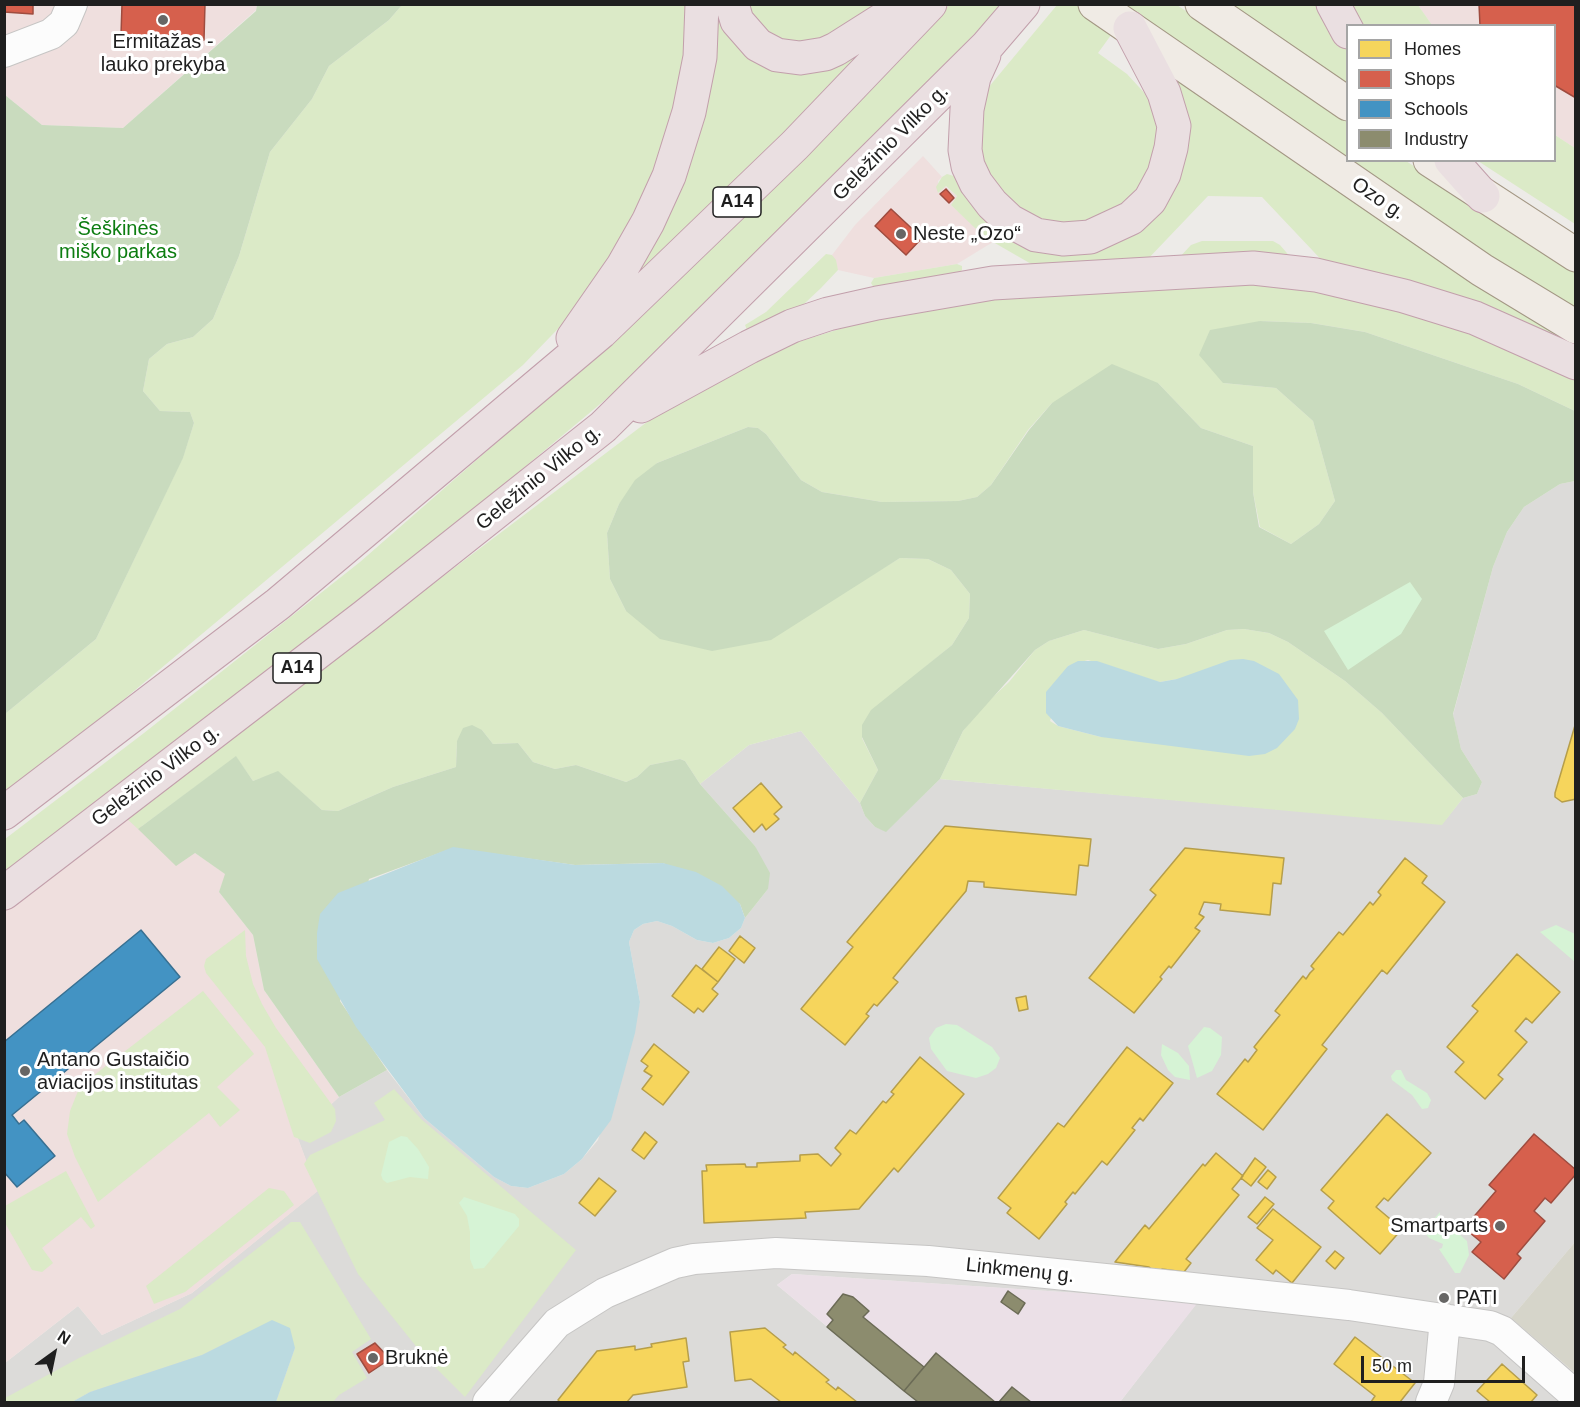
<!DOCTYPE html>
<html>
<head>
<meta charset="utf-8">
<style>
  body { margin:0 }
  #map { position:relative; width:1580px; height:1407px; overflow:hidden; background:#edebe8; font-family:Arial,sans-serif }
  canvas { display:block }
  .frame { position:absolute; inset:0; border:6px solid #1f1f1f; pointer-events:none }
  .legend { position:absolute; left:1346px; top:24px; width:210px; height:138px; box-sizing:border-box; background:#fff; border:2px solid #a5a5a5; margin:0; padding:8px 10px; list-style:none; font-size:18px; color:#1f1f1f }
  .legend li { display:flex; align-items:center; gap:12px; height:30px }
  .legend b { width:30px; border:2px solid #a5a5a5 }
  .north { position:absolute; left:24px; top:1323px; width:60px; height:60px; -webkit-text-stroke:4px #fff; paint-order:stroke; rotate:33deg; font-size:16px; font-weight:700; line-height:24px; text-align:center; color:#1f1f1f }
  .north::after { content:''; display:block; margin:auto; width:21px; height:27px; background:#1f1f1f; clip-path:polygon(50% 0,100% 100%,50% 72%,0 100%) }
  .scale { position:absolute; left:1361px; top:1356px; width:164px; height:27px; box-sizing:border-box; border:3px solid #1f1f1f; border-top:0; padding-left:8px; font-size:18px; line-height:21px; white-space:nowrap; color:#1f1f1f; -webkit-text-stroke:4px #fff; paint-order:stroke }
</style>
</head>
<body>
<div id="map">
<canvas width="1580" height="1407"></canvas>
<div class="frame"></div>
<ul class="legend">
<li><b style="height:16px;background:#f6d55c"></b>Homes</li>
<li><b style="height:16px;background:#d6604d"></b>Shops</li>
<li><b style="height:16px;background:#4393c3"></b>Schools</li>
<li><b style="height:16px;background:#8c8c6e"></b>Industry</li>
</ul>
<div class="north">N</div>
<div class="scale">50 m</div>
</div>
<script>
const ctx = document.querySelector('canvas').getContext('2d');
ctx.lineJoin = 'round';
function paint(path, color) {
  ctx.fillStyle = color;
  ctx.fill(path, 'evenodd');
}
function poly(rows) {
  const path = new Path2D();
  for (const r of rows) {
    path.moveTo(r[0], r[1]);
    for (let i = 2; i < r.length; i += 2) path.lineTo(r[i], r[i + 1]);
  }
  return path;
}
function stroke(path, color, width, dash) {
  ctx.strokeStyle = color;
  ctx.lineWidth = width;
  ctx.lineCap = dash ? 'butt' : 'round';
  ctx.setLineDash(dash || []);
  ctx.stroke(path);
}
function write(font, color, halo, rows, align = 'center') {
  ctx.font = font + ' Arial,sans-serif';
  ctx.lineWidth = 6;
  ctx.setLineDash([]);
  ctx.textBaseline = 'middle';
  ctx.strokeStyle = halo;
  ctx.fillStyle = color;
  for (const [text, x, y, turn = 0] of rows) {
    ctx.save();
    ctx.translate(x, y);
    ctx.rotate((+turn || 0) * Math.PI / 180);
    ctx.textAlign = isNaN(turn) ? turn : align;
    if (halo) ctx.strokeText(text, 0, 0);
    ctx.fillText(text, 0, 0);
    ctx.restore();
  }
}
const residential = poly([
  [1575,481,1575,1242,1511,1318,1575,1373,1575,1402,1120,1402,1198,1301,792,1274,777,1285,918,1402,276,1402,295,1348,90,1392,72,1402,5,1402,5,1363,78,1306,102,1335,192,1293,317,1191,297,1136,339,1097,387,1070,424,1118,494,1177,511,1186,528,1188,564,1174,582,1159,598,1140,640,1002,629,942,634,930,643,924,657,921,672,926,697,940,713,943,729,938,741,928,745,918,768,889,755,846,700,784,749,745,801,731,860,803,865,816,875,827,886,831,940,779,1442,824,1463,798,1477,794,1482,782,1461,749,1453,715,1493,567,1507,532,1524,507,1560,484]
]);
const commercial = poly([
  [4,5,257,5,256,10,123,128,42,125,5,95],
  [1418,5,1575,5,1575,148,1555,135,1554,26,1432,25],
  [923,156,942,177,938,181,938,193,945,186,957,196,951,205,993,242,957,264,874,278,838,270,832,255,855,225],
  [125,817,195,853,226,874,219,892,253,935,264,990,339,1097,297,1136,318,1191,192,1293,102,1335,78,1306,5,1363,5,911]
]);
const industrial = poly([
  [792,1274,1199,1301,1120,1402,918,1402,777,1285]
]);
const construction = poly([
  [1575,1242,1575,1373,1511,1318]
]);
const grass = poly([
  [402,5,690,5,683,78,651,187,579,307,523,365,85,732,5,791,5,714,96,639,183,457,194,423,190,412,160,411,143,391,149,359,167,344,193,337,213,319,239,256,270,152,312,99,329,66,389,20],
  [717,5,749,55,890,26,628,289],
  [743,5,893,5,816,46,780,46],
  [949,5,1002,5,868,145,642,369,326,633,5,877,5,839,144,733,360,562,615,339,898,60],
  [1057,5,1177,5,1347,121,1348,160,1406,161,1575,271,1575,308,1521,276,1335,153,1130,9,1098,53,1127,74,1150,99,1160,119,1159,150,1147,184,1126,204,1074,227,1042,223,1021,214,987,181,974,135,983,94],
  [1229,5,1324,5,1347,48,1347,88],
  [1342,5,1418,5,1432,25,1352,25],
  [1178,82,1185,83,1420,248,1575,346,1330,269,1262,197,1208,196,1146,261,1033,265,993,242,975,228,951,205,957,196,946,186,938,193,936,187,942,177,947,174,954,176,991,224,1149,222,1170,198,1184,164],
  [1555,135,1575,148,1575,224,1478,161,1554,160],
  [1202,241,1273,241,1280,245,1298,266,1177,260,1191,245],
  [826,254,832,255,836,260,838,270,821,288,804,304,747,330,745,325,766,312],
  [957,264,962,266,962,270,958,274,874,288,871,283,874,278],
  [1260,279,1406,303,1575,370,1575,411,1518,384,1365,332,1311,323,1260,321,1223,383,1276,388,1313,421,1335,501,1319,524,1291,544,1260,527,1253,492,1253,446,1201,428,1158,383,1052,403,1028,430,991,485,977,497,958,501,882,502,822,492,801,480,766,434,758,428,748,427,657,463,619,504,607,533,610,579,626,611,862,581,900,558,928,559,951,570,970,594,969,618,952,645,924,668,862,738,878,770,860,803,801,731,749,745,700,784,685,761,680,759,650,765,637,777,626,782,576,765,555,769,533,762,518,743,493,744,482,730,457,741,456,767,393,787,338,811,322,810,278,772,253,781,236,757,138,829,125,817,647,422,694,392,785,346,875,318,1010,296],
  [1244,629,1269,633,1288,642,1345,681,1382,713,1463,798,1442,825,940,779,963,731,981,708,1009,682,1035,650,1049,641,1084,630,1158,649,1186,644,1227,630],
  [1088,660,1149,680,1160,682,1177,679,1101,737,1058,726,1050,721,1068,666],
  [245,930,246,956,253,984,262,1004,276,1028,335,1109,336,1121,331,1132,310,1143,294,1137,265,1047,206,973,204,966,206,959],
  [203,991,254,1054,217,1087,240,1110,220,1127,209,1113,98,1202,75,1157,67,1134,70,1111,80,1086],
  [394,1089,421,1119,576,1250,465,1397,423,1355,358,1274,304,1164,310,1155,385,1120,374,1103],
  [66,1171,95,1226,91,1229,81,1217,42,1248,53,1263,42,1272,32,1270,5,1223,5,1206],
  [269,1188,284,1191,294,1205,185,1292,154,1304,146,1286],
  [291,1222,300,1222,371,1339,352,1352,367,1378,339,1395,333,1402,276,1402,295,1348,238,1337,202,1355,90,1392,72,1402,5,1402,5,1398,79,1358,180,1309]
]);
const forest = poly([
  [257,5,402,5,389,20,329,66,312,99,270,152,239,256,213,319,193,337,167,344,149,359,143,391,160,411,190,412,194,423,183,458,96,639,5,714,5,95,42,125,123,128,256,11],
  [1260,321,1311,323,1365,332,1518,384,1575,411,1575,481,1560,484,1524,507,1507,532,1493,567,1453,714,1461,749,1482,782,1477,794,1463,798,1382,713,1345,681,1288,642,1269,633,1244,629,1227,630,1186,644,1158,649,1084,630,1049,641,1035,650,963,731,940,779,886,832,875,827,865,816,860,803,878,770,862,737,862,725,871,710,952,645,969,618,970,594,951,570,928,559,900,558,771,640,712,651,660,639,626,611,610,579,607,533,619,504,635,480,657,463,748,427,758,428,766,434,801,480,822,492,882,502,958,501,977,497,991,485,1029,430,1052,403,1112,364,1158,383,1201,428,1253,446,1253,492,1259,527,1291,544,1319,524,1335,501,1313,421,1276,388,1223,383,1199,355,1210,330],
  [472,725,482,730,493,744,518,743,533,762,555,769,576,765,626,782,637,777,650,765,680,759,685,761,700,784,755,846,770,873,768,889,745,918,740,904,663,863,575,865,453,848,369,879,340,1001,387,1070,339,1097,264,990,253,935,219,892,225,874,195,853,176,866,138,829,236,756,253,781,278,771,322,810,338,811,393,787,456,767,457,741,463,728]
]);
const park = poly([
  [1410,582,1422,599,1401,634,1348,670,1324,631],
  [1556,925,1575,934,1575,962,1540,932],
  [946,1024,957,1025,992,1047,1000,1058,996,1068,988,1074,976,1078,947,1071,931,1049,929,1038,936,1028],
  [1204,1027,1210,1028,1222,1037,1221,1055,1212,1071,1197,1078,1188,1046],
  [1162,1044,1178,1053,1189,1066,1190,1080,1175,1077,1168,1070,1161,1055],
  [1396,1070,1401,1070,1406,1080,1427,1093,1431,1100,1428,1108,1422,1109,1412,1095,1392,1080,1391,1076],
  [401,1136,407,1137,418,1149,429,1167,428,1179,410,1177,387,1183,383,1180,381,1175,389,1142],
  [464,1197,515,1214,519,1219,519,1226,484,1268,474,1269,470,1259,470,1232,467,1216,459,1203],
  [1440,1212,1440,1217,1467,1241,1469,1255,1460,1273,1455,1273,1439,1249,1442,1248,1443,1244,1429,1238,1423,1231]
]);
const water = poly([
  [1243,659,1254,661,1279,674,1298,700,1299,719,1295,729,1277,748,1265,754,1249,756,1101,737,1058,726,1046,713,1046,692,1068,666,1078,661,1097,661,1160,682,1177,679,1230,660],
  [453,847,575,865,663,863,696,872,722,886,740,904,745,918,741,928,729,938,713,943,697,940,672,926,657,921,643,924,634,930,629,942,640,1002,635,1033,611,1120,582,1159,564,1174,528,1188,511,1186,494,1177,424,1118,356,1027,317,959,317,933,320,914,338,893],
  [272,1320,290,1328,295,1348,276,1402,72,1402,90,1392,202,1355]
]);
const homes = poly([
  [1576,722,1576,799,1562,802,1555,797,1555,793,1576,722],
  [761,783,782,807,774,814,779,819,766,830,762,824,754,832,733,808,761,783],
  [945,826,1091,839,1088,866,1079,865,1076,895,984,887,984,882,968,881,966,891,893,978,898,982,877,1006,874,1004,866,1014,869,1016,845,1045,801,1009,853,947,847,942,945,826],
  [1185,848,1284,858,1281,884,1273,883,1270,915,1220,910,1221,904,1204,902,1199,914,1204,917,1195,928,1200,931,1171,968,1169,966,1160,977,1162,979,1134,1013,1089,978,1156,895,1150,890,1185,848],
  [1405,858,1427,876,1422,883,1445,902,1387,974,1382,970,1322,1045,1327,1049,1263,1130,1217,1094,1245,1059,1248,1062,1257,1050,1254,1047,1280,1015,1275,1011,1303,976,1306,979,1310,973,1314,969,1311,966,1339,932,1343,935,1370,902,1373,905,1381,895,1378,892,1405,858],
  [740,936,755,948,744,963,729,951,740,936],
  [719,947,735,959,718,982,702,969,719,947],
  [1517,954,1560,992,1532,1023,1526,1018,1515,1031,1527,1042,1498,1075,1503,1079,1485,1099,1455,1072,1464,1062,1447,1047,1478,1011,1472,1006,1517,954],
  [696,965,718,982,712,989,718,994,703,1012,698,1008,694,1013,672,996,696,965],
  [1026,996,1028,1009,1019,1011,1016,998,1026,996],
  [654,1044,689,1072,663,1105,642,1089,652,1076,644,1071,648,1066,641,1061,654,1044],
  [1127,1047,1173,1083,1143,1121,1140,1118,1132,1128,1135,1130,1107,1165,1102,1161,1075,1194,1073,1192,1065,1202,1067,1204,1039,1239,1007,1213,1011,1208,998,1198,1058,1123,1064,1127,1127,1047],
  [920,1057,964,1094,898,1172,894,1168,859,1209,805,1212,806,1218,704,1223,702,1171,707,1171,706,1165,745,1164,746,1167,757,1167,757,1163,800,1161,800,1155,818,1154,831,1166,841,1154,835,1148,850,1130,856,1134,883,1101,886,1103,894,1094,891,1092,920,1057],
  [1387,1114,1431,1153,1388,1201,1384,1198,1376,1207,1402,1229,1380,1254,1328,1208,1334,1201,1321,1190,1387,1114],
  [645,1132,657,1142,644,1159,632,1150,645,1132],
  [1216,1153,1243,1176,1232,1189,1239,1195,1186,1259,1191,1263,1184,1272,1162,1269,1158,1274,1149,1267,1115,1262,1145,1225,1149,1229,1203,1164,1205,1166,1216,1153],
  [1255,1158,1266,1167,1251,1186,1241,1178,1255,1158],
  [1268,1170,1276,1177,1267,1189,1258,1182,1268,1170],
  [599,1178,616,1191,595,1216,579,1203,599,1178],
  [1265,1197,1274,1204,1257,1224,1248,1217,1265,1197],
  [1273,1209,1321,1247,1292,1283,1276,1270,1273,1274,1256,1260,1273,1240,1257,1228,1273,1209],
  [1335,1251,1344,1258,1335,1269,1326,1261,1335,1251],
  [765,1328,786,1345,783,1347,793,1355,795,1352,829,1380,826,1382,836,1390,838,1387,857,1402,781,1402,751,1379,735,1381,730,1332,765,1328],
  [1355,1337,1415,1383,1400,1402,1371,1402,1375,1396,1334,1364,1355,1337],
  [686,1338,689,1361,683,1362,687,1387,633,1395,627,1402,560,1402,558,1400,597,1351,635,1346,635,1350,652,1347,651,1344,686,1338],
  [1502,1364,1537,1395,1531,1402,1490,1402,1477,1391,1502,1364]
]);
const shops = poly([
  [4,4,33,4,33,14,4,12,4,4],
  [122,4,205,4,204,40,121,35,122,4],
  [1479,4,1576,4,1576,98,1554,85,1554,26,1480,26,1479,4],
  [946,189,954,198,949,203,940,194,946,189],
  [891,209,922,238,906,255,875,226,891,209],
  [1534,1134,1576,1170,1576,1174,1551,1203,1545,1198,1534,1211,1545,1221,1517,1254,1521,1258,1504,1279,1472,1252,1481,1242,1464,1228,1496,1191,1489,1185,1534,1134],
  [375,1343,390,1359,369,1373,357,1354,375,1343]
]);
const schools = poly([
  [141,930,180,977,12,1115,19,1124,24,1120,55,1156,17,1187,4,1172,4,1042,141,930]
]);
const industry = poly([
  [1008,1291,1025,1303,1018,1314,1001,1302,1008,1291],
  [843,1294,853,1297,869,1311,863,1317,924,1367,904,1391,827,1327,833,1320,827,1314,843,1294],
  [936,1353,995,1402,918,1402,904,1391,936,1353],
  [1012,1387,1031,1402,999,1402,1012,1387]
]);
const minor = poly([
  [4,52,51,34,64,23,72,4],
  [488,1402,557,1323,605,1293,675,1263,694,1259,776,1253,928,1261,1174,1286,1349,1305,1490,1326,1502,1331,1576,1396],
  [1431,1402,1439,1383,1445,1319]
]);
const major = poly([
  [1095,4,1482,270,1576,327],
  [1202,4,1348,104],
  [1430,160,1576,255]
]);
const highway = poly([
  [732,4,737,21,758,45,777,55,800,58,825,54,836,49,907,4],
  [1333,4,1348,32],
  [984,55,974,77,967,109,965,150,968,166,976,183,992,204,1010,221,1036,235,1063,239,1090,237,1131,218,1150,200,1164,174,1171,148,1174,126,1164,93,1130,28],
  [1451,160,1483,196],
  [573,338,623,266,648,222,669,176,689,112,700,57,702,4],
  [641,406,749,347,792,326,828,314,877,303,993,283,1253,268,1316,275,1404,296,1475,318,1576,363],
  [4,813,278,604,601,332,795,145,930,4],
  [4,893,365,616,603,427,987,46,1023,4]
]);
const markers = [
  [163,20,6,"#676665"],
  [901,234,6,"#676665"],
  [25,1071,6,"#676665"],
  [1500,1226,6,"#676665"],
  [1444,1298,6,"#676665"],
  [373,1358,6,"#676665"]
];
const shields = [
  [737,202,48],
  [297,668,48]
];
const shieldNames = [
  ["A14",737,202],
  ["A14",297,668]
];
const poiNames = [
  ["Ermitažas -",163,42,"center"],
  ["lauko prekyba",163,65,"center"],
  ["Neste „Ozo“",913,234],
  ["Antano Gustaičio",37,1060],
  ["aviacijos institutas",37,1083],
  ["Smartparts",1488,1226,"right"],
  ["PATI",1456,1298],
  ["Bruknė",385,1358]
];
const streetNames = [
  ["Geležinio Vilko g.",891,143,-45],
  ["Ozo g.",1378,199,34],
  ["Geležinio Vilko g.",539,478,-39],
  ["Geležinio Vilko g.",156,776,-37],
  ["Linkmenų g.",1020,1271,6]
];
const parkNames = [
  ["Šeškinės",118,229],
  ["miško parkas",118,252]
];
paint(residential, '#dcdbd9');
paint(commercial, '#efdfde');
paint(industrial, '#ebe0e7');
paint(construction, '#d6d5ca');
paint(grass, '#dbeac7');
paint(forest, '#c9dbbe');
paint(park, '#d6f3d5');
paint(water, '#bbdae0');
paint(homes, '#f6d55c');
stroke(homes, '#b69e4a', 1.5);
paint(shops, '#d6604d');
stroke(shops, '#9f4c3f', 1.5);
paint(schools, '#4393c3');
stroke(schools, '#387092', 1.5);
paint(industry, '#8c8c6e');
stroke(industry, '#6b6b56', 1.5);
stroke(minor, '#c6c5c4', 32);
stroke(major, '#a39784', 35);
stroke(highway, '#c29fab', 35);
stroke(minor, '#fcfcfc', 30);
stroke(major, '#f0ebe5', 33);
stroke(highway, '#eadfe1', 33);
for (const [x, y, r, color] of markers) {
  const dot = new Path2D();
  dot.arc(x, y, r, 0, 2 * Math.PI);
  ctx.fillStyle = color;
  ctx.fill(dot);
  stroke(dot, '#fff', 2);
}
for (const [x, y, w] of shields) {
  const box = new Path2D();
  box.roundRect(x - w / 2, y - 15, w, 30, 4.5);
  ctx.fillStyle = '#fff';
  ctx.fill(box);
  stroke(box, '#1f1f1f', 1.5);
}
write('bold 18px', '#1f1f1f', null, shieldNames);
write('20px', '#1f1f1f', '#fff', poiNames, 'left');
write('20px', '#1f1f1f', '#fff', streetNames);
write('20px', '#0d7d11', '#fff', parkNames);
</script>
</body>
</html>
